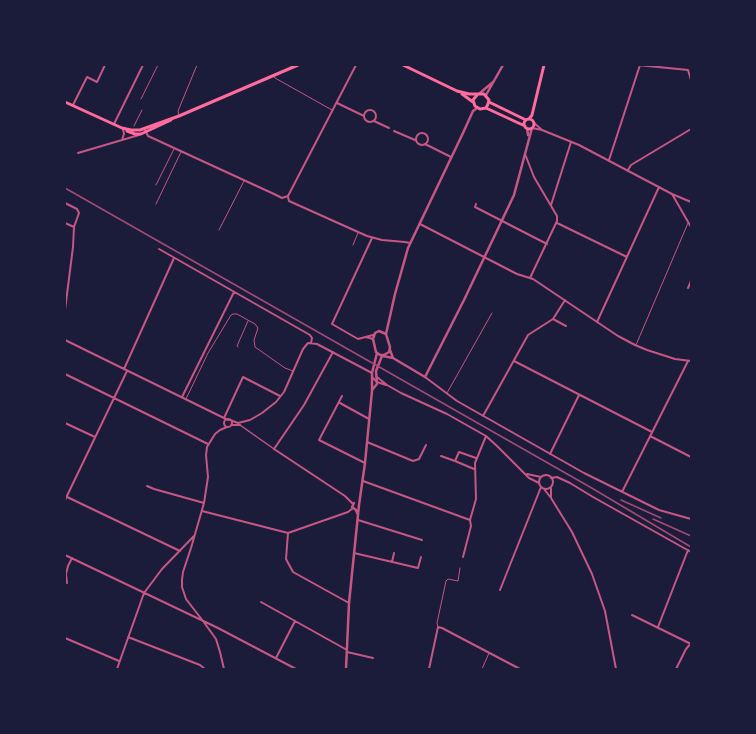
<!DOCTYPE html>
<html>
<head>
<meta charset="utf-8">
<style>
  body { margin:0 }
  #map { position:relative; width:756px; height:734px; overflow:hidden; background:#1b1b3a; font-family:"Exo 2",sans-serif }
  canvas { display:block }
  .frame { position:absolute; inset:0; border:66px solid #1b1b3a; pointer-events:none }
</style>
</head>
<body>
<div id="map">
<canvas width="756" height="734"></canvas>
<div class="frame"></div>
</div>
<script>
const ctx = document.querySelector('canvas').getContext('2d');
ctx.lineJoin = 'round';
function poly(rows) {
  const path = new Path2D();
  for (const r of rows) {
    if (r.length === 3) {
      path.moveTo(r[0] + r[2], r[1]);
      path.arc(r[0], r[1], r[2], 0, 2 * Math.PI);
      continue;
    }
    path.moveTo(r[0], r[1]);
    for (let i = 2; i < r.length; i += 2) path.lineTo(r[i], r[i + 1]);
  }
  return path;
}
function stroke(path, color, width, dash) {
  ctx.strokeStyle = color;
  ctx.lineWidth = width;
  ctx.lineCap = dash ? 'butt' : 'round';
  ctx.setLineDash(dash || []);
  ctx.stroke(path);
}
const service = poly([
  [273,76,275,78,332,110],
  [141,99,158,65],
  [179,116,178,111,197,65],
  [134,126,142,110],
  [156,185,174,149],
  [156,204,181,152],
  [219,230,244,181],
  [353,245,358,233],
  [636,345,688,223],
  [238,347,237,346,248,321],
  [447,393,492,313],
  [186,399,208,353,231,315,233,314,237,314,255,324,258,328,254,340,255,347,285,368,293,371],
  [438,627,437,623,446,581,448,579,458,581,460,568],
  [482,669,489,653]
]);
const pedestrian = poly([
  [240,425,274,449]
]);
const minor = poly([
  [638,65,688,70,691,80],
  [337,103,364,116],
  [73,105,87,77,97,82,105,65],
  [370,116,6],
  [374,121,389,128],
  [534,123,541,129],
  [114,124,143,65],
  [532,128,542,130,579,145,672,194,691,227],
  [145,130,148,136,274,194,282,198,288,196],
  [394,131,415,140],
  [422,139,6],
  [122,140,124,134,123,129],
  [425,144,451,157],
  [78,153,139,135],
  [525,154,534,177,557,216,557,221,530,278],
  [609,160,640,65],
  [628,170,631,165,691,129],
  [672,194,691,202],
  [288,196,356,65],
  [288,197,289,201,367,236,382,240,405,242,410,243],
  [65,203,77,209,79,213,74,227,65,223],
  [476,204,475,207,547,244],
  [551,205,571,142],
  [557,223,627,257],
  [420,224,517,274,533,279,618,336,635,345,647,350,675,359,691,361],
  [372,238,332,324,358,339,373,335],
  [159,249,310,335,312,338,311,343],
  [688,288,691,281],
  [65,310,73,247,74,227],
  [553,319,566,326],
  [597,322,659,187],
  [366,337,373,339],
  [65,340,228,420],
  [333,352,304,405,274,449,345,496,353,504],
  [514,361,652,432],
  [124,369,174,258],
  [65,374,208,444],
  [377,377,387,385,401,393,447,414,486,436,497,446,529,478,539,483],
  [425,377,457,401,584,473,659,510,691,519],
  [373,378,377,382,386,385],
  [342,396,319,440,365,463],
  [182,397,234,292],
  [340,403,369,419],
  [483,416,528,335,553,319,565,300],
  [224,418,243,377,280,396],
  [228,423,4],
  [230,420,238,423,250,420,262,413,276,402,284,392,303,349,308,343,317,344,372,373],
  [65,423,95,437],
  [231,425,240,425],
  [650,436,691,457],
  [367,442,413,461,419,459,426,445],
  [550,454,579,395],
  [441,456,455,461],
  [474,469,455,461,459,452,476,458],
  [527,474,541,477],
  [546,482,7],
  [551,478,557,477,570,483,593,497,691,552],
  [363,481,470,520],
  [147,486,154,489,204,503],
  [551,488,551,498],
  [544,489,551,498,572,532,592,574,605,611,616,669],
  [622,492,688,361],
  [65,496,180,551],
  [65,500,127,371],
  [202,511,288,533,348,512,353,508],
  [358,520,422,540],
  [288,533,286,559,293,572,349,603],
  [354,553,418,568,421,557],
  [65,555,218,628,296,669],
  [463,557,471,526,470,520,476,499,475,463,486,436],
  [392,562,394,553],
  [67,583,66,574,68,566,72,558],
  [500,590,541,487],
  [261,602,347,650],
  [632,615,691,644],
  [658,627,688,550],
  [128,637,200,665,205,669],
  [65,638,119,661],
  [347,652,373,658],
  [276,658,295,621],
  [117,669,144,593,162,569,194,536],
  [224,669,220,652,216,639,203,621,186,599,182,587,182,580,183,572,191,548,204,503,208,477,206,455,207,447,215,434,220,430,227,427],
  [429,669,438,627,442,628,520,669],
  [676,669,686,649,691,643]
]);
const tertiary = poly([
  [480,93,493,82],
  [486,95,503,65],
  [527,128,528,135],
  [379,331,386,334,390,347,389,352,384,355,380,355,376,352,373,339,375,333,379,331],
  [386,334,395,294,408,248,463,133,473,111,477,108],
  [390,350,393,358],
  [383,356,393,358,425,377,464,300,514,195,532,128],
  [372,390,377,384,376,371,382,356],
  [354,503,352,507,356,510,358,515],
  [346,669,349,603,359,505,365,463,372,391,372,373,377,353]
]);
const secondary = poly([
  [403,65,457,91,469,94,484,94,489,100,488,104,486,108,480,109,475,106,473,100,477,95],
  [462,94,473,102],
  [65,102,122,128,131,130,140,130,179,116,298,65],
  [489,102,526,120],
  [486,108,525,126],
  [529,119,532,115,544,65],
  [529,124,5],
  [127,131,135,134,141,134,171,120]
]);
const rail = poly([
  [65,188,590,487,691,547],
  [621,500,661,518],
  [653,519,691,536]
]);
stroke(service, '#c65784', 1);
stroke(pedestrian, '#c65784', 1.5);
stroke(minor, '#c65784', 2);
stroke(tertiary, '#c65784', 2.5);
stroke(secondary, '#ff6b9d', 3);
stroke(rail, '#a44b75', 1.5);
</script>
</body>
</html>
